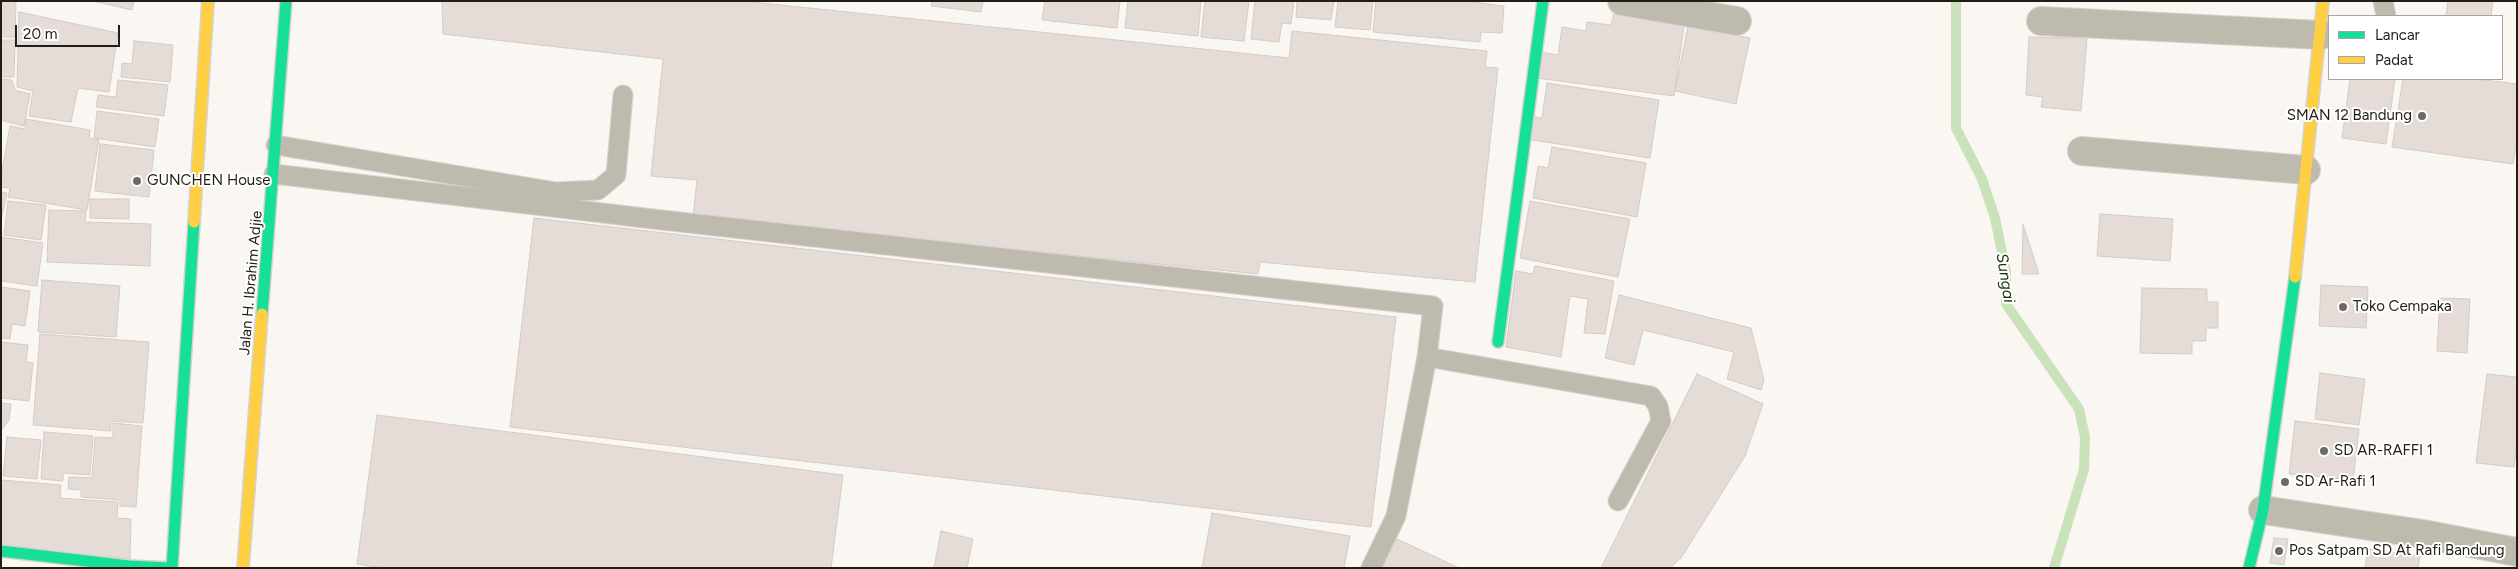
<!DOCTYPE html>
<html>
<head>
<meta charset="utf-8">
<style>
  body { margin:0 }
  #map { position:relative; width:2518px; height:569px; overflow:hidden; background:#faf6f1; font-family:Figtree,sans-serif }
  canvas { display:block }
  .frame { position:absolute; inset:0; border:2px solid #211d17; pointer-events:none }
  .legend { position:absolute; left:2328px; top:15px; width:175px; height:65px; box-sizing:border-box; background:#fff; border:1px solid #a6a5a2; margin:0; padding:6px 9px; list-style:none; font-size:15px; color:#211d17 }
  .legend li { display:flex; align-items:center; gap:10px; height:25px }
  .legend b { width:25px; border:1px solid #a6a5a2 }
  .scale { position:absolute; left:15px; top:25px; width:105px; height:22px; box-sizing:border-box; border:2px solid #211d17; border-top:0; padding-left:6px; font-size:15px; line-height:18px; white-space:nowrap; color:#211d17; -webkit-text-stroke:4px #fff; paint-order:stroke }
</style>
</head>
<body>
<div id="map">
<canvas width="2518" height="569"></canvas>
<div class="frame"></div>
<ul class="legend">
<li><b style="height:6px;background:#16e098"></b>Lancar</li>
<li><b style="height:6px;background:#ffcf43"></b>Padat</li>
</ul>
<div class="scale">20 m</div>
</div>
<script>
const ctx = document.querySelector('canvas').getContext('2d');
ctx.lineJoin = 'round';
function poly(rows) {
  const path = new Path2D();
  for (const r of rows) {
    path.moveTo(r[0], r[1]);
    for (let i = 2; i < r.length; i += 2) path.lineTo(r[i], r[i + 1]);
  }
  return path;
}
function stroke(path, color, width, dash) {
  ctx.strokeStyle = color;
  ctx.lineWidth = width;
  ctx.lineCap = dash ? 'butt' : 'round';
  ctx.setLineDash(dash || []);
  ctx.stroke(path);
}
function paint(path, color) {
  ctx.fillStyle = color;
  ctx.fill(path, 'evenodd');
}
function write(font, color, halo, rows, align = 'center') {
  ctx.font = font + ' Figtree,sans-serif';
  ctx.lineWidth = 4;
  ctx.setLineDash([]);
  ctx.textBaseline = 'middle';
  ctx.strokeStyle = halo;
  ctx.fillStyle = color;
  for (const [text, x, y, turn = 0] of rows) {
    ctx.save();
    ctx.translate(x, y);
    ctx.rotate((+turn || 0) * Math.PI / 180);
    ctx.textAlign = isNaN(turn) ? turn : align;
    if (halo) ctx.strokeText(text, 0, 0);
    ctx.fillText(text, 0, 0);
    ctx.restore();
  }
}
const stream = poly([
  [1956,1,1956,128,1982,179,1995,218,2006,272,2006,304,2079,409,2085,437,2084,469,2054,568]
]);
const building = poly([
  [1,1,16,1,15,37,1,37,1,1],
  [93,1,134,1,132,10,93,1],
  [442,1,742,1,1289,58,1292,31,1487,51,1485,67,1498,68,1475,282,1260,262,1258,274,693,217,697,180,651,176,663,59,443,34,442,1],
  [932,1,983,1,981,12,931,6,932,1],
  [1045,1,1120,1,1117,28,1042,20,1045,1],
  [1128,1,1201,1,1198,36,1125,28,1128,1],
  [1205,1,1249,1,1244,41,1201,37,1205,1],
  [1255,1,1294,1,1291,24,1282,23,1279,42,1251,39,1255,1],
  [1297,1,1334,1,1331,20,1296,17,1297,1],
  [1338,1,1373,1,1370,30,1335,27,1338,1],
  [1376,1,1465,1,1504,6,1502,33,1481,32,1480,42,1373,32,1376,1],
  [2448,1,2493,1,2491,16,2446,16,2448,1],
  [19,12,118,33,109,92,78,88,71,122,29,116,33,91,17,87,19,12],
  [1614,14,1684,26,1674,96,1537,78,1540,52,1558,55,1562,27,1586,31,1587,22,1611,25,1614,14],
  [1688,26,1750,38,1736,104,1675,91,1688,26],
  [2029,37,2087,38,2081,111,2041,107,2043,97,2026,95,2029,37],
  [1,40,15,40,14,77,1,77,1,40],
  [134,41,173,45,170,82,121,77,122,63,132,64,134,41],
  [1,79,12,80,15,90,30,94,24,126,1,120,1,79],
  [2350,79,2395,79,2386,144,2342,138,2350,79],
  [2403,79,2476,79,2517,84,2517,138,2513,164,2392,147,2403,79],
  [118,80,168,85,164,116,96,107,98,95,116,97,118,80],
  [1547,83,1659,100,1650,158,1526,139,1529,116,1542,118,1547,83],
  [97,111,159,119,155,147,94,138,97,111],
  [26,119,90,130,89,138,99,140,87,210,8,197,10,188,1,187,1,177,10,126,25,129,26,119],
  [100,144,154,150,149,197,95,191,100,144],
  [1552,147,1646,163,1637,217,1533,198,1538,166,1548,168,1552,147],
  [1,192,7,193,1,221,1,192],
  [90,199,129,199,129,219,90,218,90,199],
  [8,201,46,205,41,240,4,235,8,201],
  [1530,201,1630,219,1618,277,1520,258,1530,201],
  [49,210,86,211,85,222,151,224,150,266,47,262,49,210],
  [2100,214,2173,219,2170,261,2097,256,2100,214],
  [534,218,1396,317,1371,527,510,427,534,218],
  [2023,224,2039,274,2022,274,2023,224],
  [1,237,43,243,37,286,1,281,1,237],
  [1535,266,1614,281,1605,334,1584,333,1588,299,1570,296,1561,357,1506,347,1516,271,1533,274,1535,266],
  [42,280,120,286,116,337,38,332,42,280],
  [2321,285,2368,287,2366,328,2319,326,2321,285],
  [1,287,30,291,25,326,12,324,10,339,1,338,1,287],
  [2142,288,2207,289,2207,302,2218,302,2218,328,2206,328,2206,341,2192,341,2192,354,2140,353,2142,288],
  [1619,295,1751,328,1764,380,1761,390,1727,379,1734,352,1643,330,1634,365,1605,358,1619,295],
  [2440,298,2470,299,2467,353,2437,351,2440,298],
  [40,334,149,342,143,423,111,421,111,431,33,425,40,334],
  [1,342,28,345,26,362,33,363,29,401,1,398,1,342],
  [2320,373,2365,379,2359,425,2315,419,2320,373],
  [1697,374,1763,404,1745,456,1681,558,1670,568,1601,568,1697,374],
  [2487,374,2517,377,2517,444,2514,467,2476,463,2487,374],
  [1,403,11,404,9,420,1,431,1,403],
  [377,415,843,475,831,568,383,568,357,564,377,415],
  [2295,421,2359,429,2353,480,2289,474,2295,421],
  [113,423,142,426,136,507,120,506,120,500,81,497,81,490,68,489,69,477,92,478,95,437,113,438,113,423],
  [44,432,93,436,90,475,63,473,63,481,41,479,44,432],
  [7,437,41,440,37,479,3,476,7,437],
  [1,480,61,485,60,498,118,502,117,518,131,519,130,559,1,547,1,480],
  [1212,513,1350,536,1344,568,1202,568,1212,513],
  [941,531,973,539,967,568,934,568,941,531],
  [1395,538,1459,568,1381,568,1395,538],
  [2274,538,2288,539,2284,565,2270,563,2274,538],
  [2368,549,2420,556,2418,568,2365,568,2368,549]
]);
const lane = poly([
  [2383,1,2386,16],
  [276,145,556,192,598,190,616,175,623,95],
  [274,174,653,219,1433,306,1427,357,1396,516,1371,568],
  [1427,357,1651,396,1658,406,1661,421,1618,501]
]);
const street = poly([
  [1622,1,1737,21],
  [2041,21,2321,35],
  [2082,151,2306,170],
  [2263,510,2423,534,2517,552]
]);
const fast = poly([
  [262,314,286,1],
  [1498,342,1543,1],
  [1,551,129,566,169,568],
  [172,568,194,222],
  [2249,568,2263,510,2295,277]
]);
const slow = poly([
  [194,222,208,1],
  [2295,277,2323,1],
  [243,568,262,314]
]);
const markers = [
  [2422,116,5,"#6d6963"],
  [137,181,5,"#6d6963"],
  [2343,307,5,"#6d6963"],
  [2324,451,5,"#6d6963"],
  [2285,482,5,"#6d6963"],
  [2279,551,5,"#6d6963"]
];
const poiNames = [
  ["SMAN 12 Bandung",2412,116,"right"],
  ["GUNCHEN House",147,181],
  ["Toko Cempaka",2353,307],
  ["SD AR-RAFFI 1",2334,451],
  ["SD Ar-Rafi 1",2295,482],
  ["Pos Satpam SD At Rafi Bandung",2289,551]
];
const streetNames = [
  ["Jalan H. Ibrahim Adjie",251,283,-85]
];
const waterNames = [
  ["Sungai",2005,278,81]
];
stroke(stream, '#cae2ba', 10);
paint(building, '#e5dcd7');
stroke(building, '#d1ccc7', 1);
stroke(lane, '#d6d3cf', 21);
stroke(street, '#d6d3cf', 30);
stroke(fast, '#d6d3cf', 14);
stroke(slow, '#d6d3cf', 14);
stroke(lane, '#bebbae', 19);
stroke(street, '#bebbae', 28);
stroke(fast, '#16e098', 11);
stroke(slow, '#ffcf43', 11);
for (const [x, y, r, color] of markers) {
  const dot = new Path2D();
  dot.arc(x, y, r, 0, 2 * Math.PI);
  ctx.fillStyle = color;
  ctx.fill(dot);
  stroke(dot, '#fff', 2);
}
write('15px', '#211d17', '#fff', poiNames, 'left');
write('15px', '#211d17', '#fff', streetNames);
write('italic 16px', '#1c320b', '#fff', waterNames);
</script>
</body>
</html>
